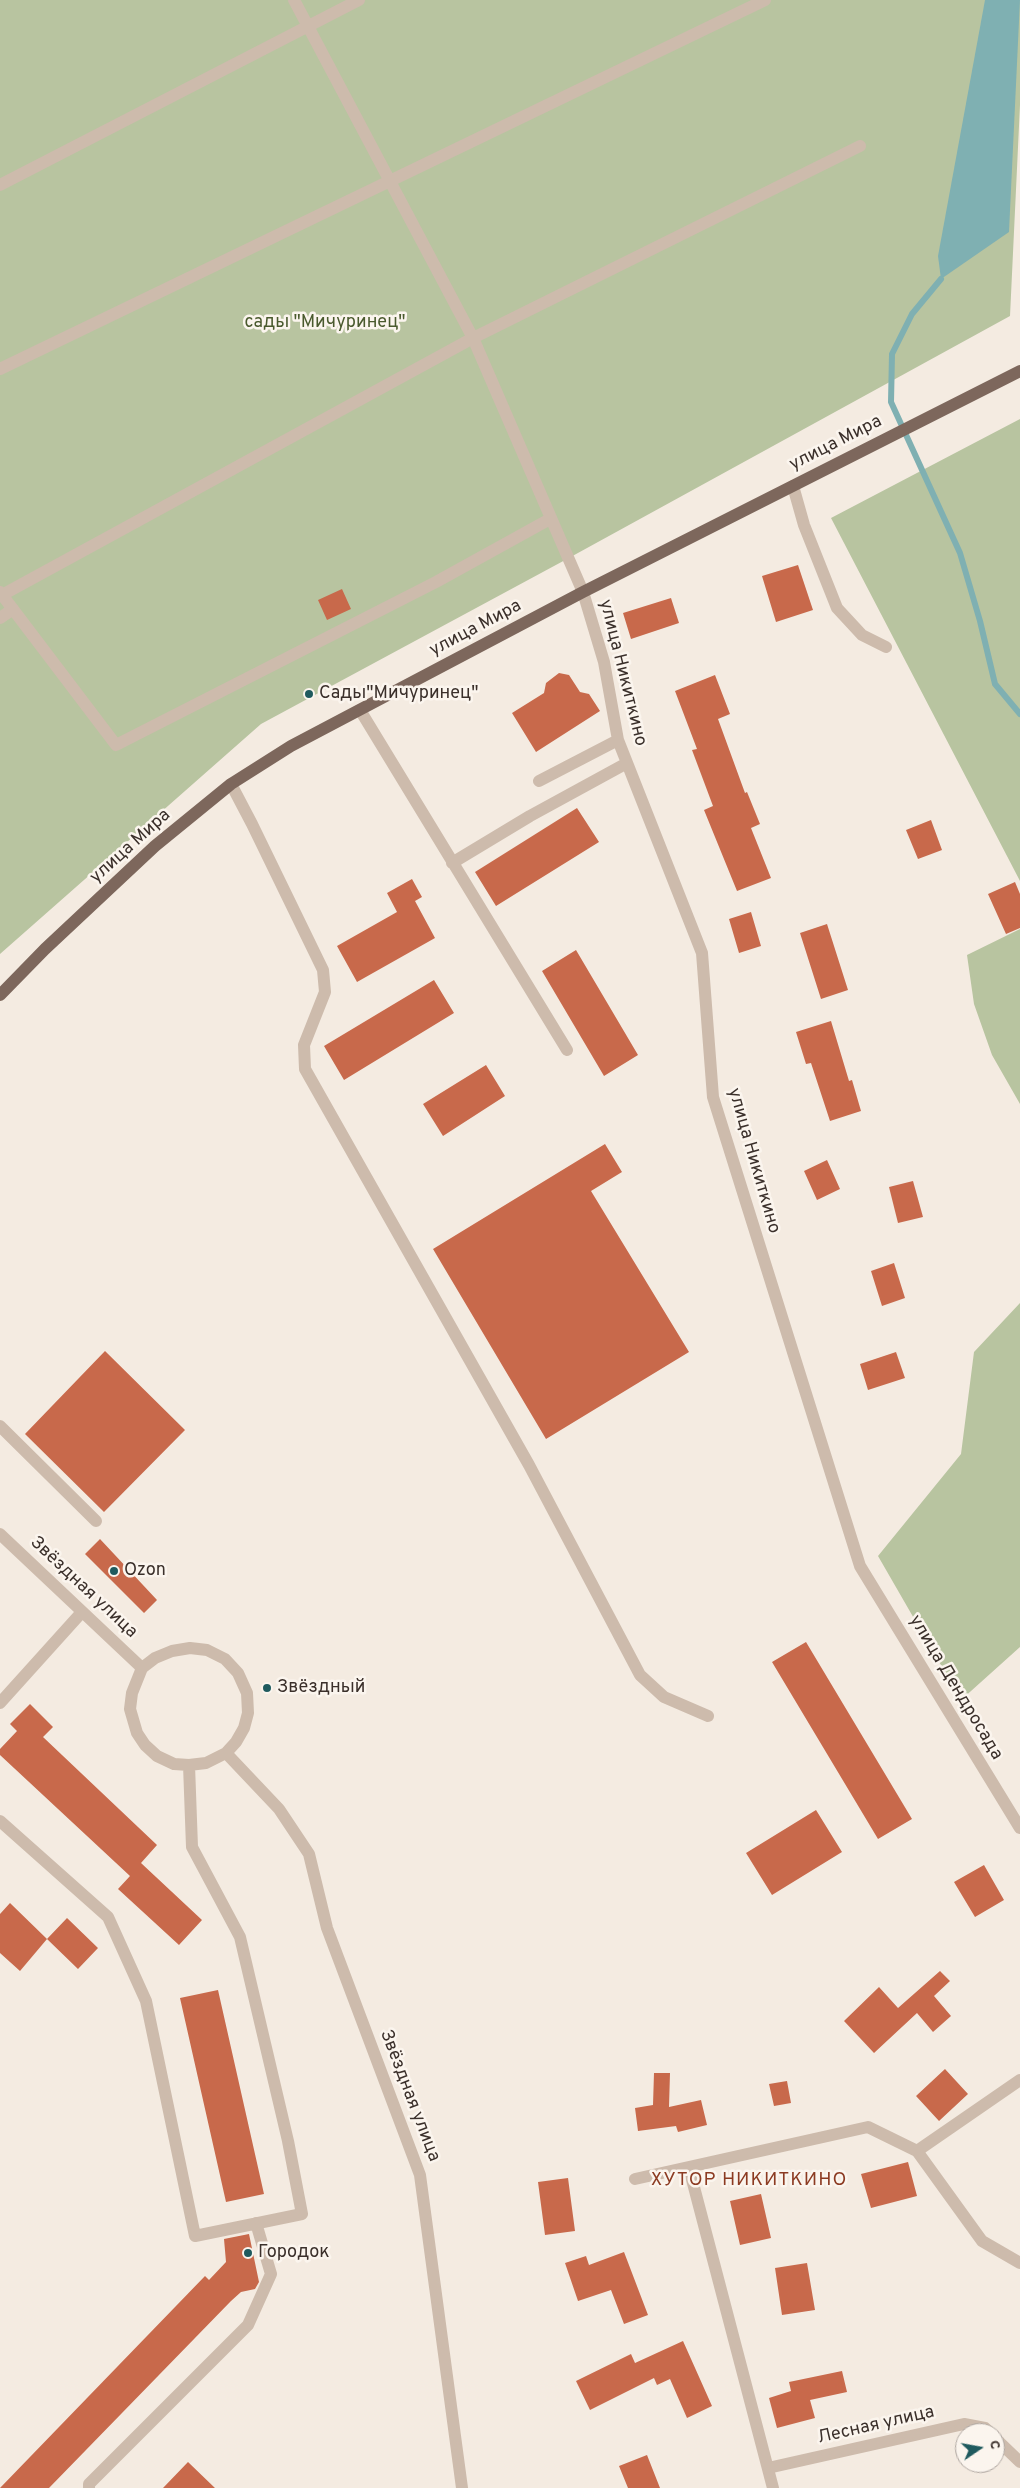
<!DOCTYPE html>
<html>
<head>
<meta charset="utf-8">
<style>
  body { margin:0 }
  #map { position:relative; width:1020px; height:2488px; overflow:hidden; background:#f4ebe1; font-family:Overpass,sans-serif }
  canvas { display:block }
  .north { position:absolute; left:955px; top:2423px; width:50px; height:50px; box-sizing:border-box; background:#fbf5ee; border:1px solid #aea6a0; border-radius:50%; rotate:78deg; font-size:14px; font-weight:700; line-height:20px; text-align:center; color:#3b302b }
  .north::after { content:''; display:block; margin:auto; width:18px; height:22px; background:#1f5a5e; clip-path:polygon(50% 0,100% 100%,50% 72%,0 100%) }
</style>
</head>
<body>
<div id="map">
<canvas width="1020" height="2488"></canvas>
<div class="north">С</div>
</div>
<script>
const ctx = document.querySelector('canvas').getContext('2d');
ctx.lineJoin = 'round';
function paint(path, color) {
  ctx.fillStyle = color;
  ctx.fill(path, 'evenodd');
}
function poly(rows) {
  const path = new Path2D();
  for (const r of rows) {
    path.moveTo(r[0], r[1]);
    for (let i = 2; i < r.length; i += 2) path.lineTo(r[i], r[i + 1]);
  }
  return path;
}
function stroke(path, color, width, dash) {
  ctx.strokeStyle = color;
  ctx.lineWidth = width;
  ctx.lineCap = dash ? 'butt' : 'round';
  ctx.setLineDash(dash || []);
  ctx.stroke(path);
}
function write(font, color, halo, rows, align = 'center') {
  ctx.font = font + ' Overpass,sans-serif';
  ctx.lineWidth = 5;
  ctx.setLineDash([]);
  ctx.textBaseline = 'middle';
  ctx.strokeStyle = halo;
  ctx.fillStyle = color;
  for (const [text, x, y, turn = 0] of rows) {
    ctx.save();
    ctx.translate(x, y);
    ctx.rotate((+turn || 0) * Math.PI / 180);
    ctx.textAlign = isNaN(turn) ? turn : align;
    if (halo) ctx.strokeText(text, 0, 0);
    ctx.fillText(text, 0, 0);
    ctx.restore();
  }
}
const green = poly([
  [0,0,1020,0,1020,105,1010,316,567,559,261,724,0,954],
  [1020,419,1020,881,831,518],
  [1020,929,1020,1104,992,1055,974,1004,967,955],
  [1020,1303,1020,1647,961,1700,878,1556,961,1454,974,1352]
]);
const water = poly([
  [985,0,1020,0,1009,232,941,279,938,256]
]);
const stream = poly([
  [941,279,912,314,892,354,891,402,960,553,980,621,995,684,1020,714]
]);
const building = poly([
  [798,565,813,610,776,622,762,576],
  [342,589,351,609,327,620,318,600],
  [671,598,679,623,631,639,623,613],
  [559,673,569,675,580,692,589,694,600,711,536,752,512,713,544,693,546,683],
  [715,675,730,714,718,719,745,793,747,792,760,824,751,828,771,878,737,891,704,810,713,806,692,750,697,749,675,691],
  [577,808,599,842,496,906,475,872],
  [931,820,942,850,918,859,906,830],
  [412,879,422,897,415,901,435,938,357,982,337,946,397,912,387,893],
  [1015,882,1020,894,1020,928,1006,934,988,894],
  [751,912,761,946,739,953,729,919],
  [827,924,848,990,821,999,800,933],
  [576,950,638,1055,604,1076,542,971],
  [434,980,454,1013,344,1080,324,1046],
  [831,1021,849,1081,852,1080,861,1111,830,1121,811,1063,806,1064,796,1032],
  [486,1065,505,1096,443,1136,423,1104],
  [605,1144,622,1172,591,1191,689,1352,546,1439,433,1249],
  [827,1160,840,1189,817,1200,804,1171],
  [913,1181,923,1217,898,1223,889,1187],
  [894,1263,905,1298,882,1306,871,1271],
  [105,1351,185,1430,104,1512,25,1434],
  [896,1352,905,1378,868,1390,860,1364],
  [100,1539,157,1600,144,1613,85,1554],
  [806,1642,912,1819,878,1839,772,1662],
  [30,1704,53,1727,43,1737,157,1845,141,1863,202,1920,179,1945,118,1889,130,1876,0,1755,0,1749,17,1731,10,1724],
  [816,1810,842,1852,772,1895,746,1853],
  [984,1865,1004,1900,975,1917,954,1882],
  [10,1903,47,1939,20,1971,0,1953,0,1914],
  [67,1918,98,1948,78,1969,47,1939],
  [940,1971,950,1981,934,1996,951,2016,933,2032,917,2013,874,2053,844,2021,879,1987,898,2008],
  [218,1990,264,2194,226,2202,180,1998],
  [945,2069,968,2094,939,2121,916,2096],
  [654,2073,670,2073,669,2107,701,2100,707,2125,678,2132,676,2126,638,2131,635,2108,653,2105],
  [787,2081,791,2103,774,2106,769,2084],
  [908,2162,917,2196,871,2208,861,2174],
  [568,2178,575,2231,545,2235,538,2182],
  [761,2194,771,2238,740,2245,730,2201],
  [249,2234,259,2282,255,2289,241,2292,231,2301,49,2488,0,2488,205,2276,209,2280,226,2262,224,2239],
  [624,2252,648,2315,624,2324,611,2290,578,2301,565,2263,586,2256,589,2265],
  [807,2263,815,2310,782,2315,775,2268],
  [683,2341,712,2406,687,2418,670,2379,657,2385,654,2378,590,2410,576,2381,631,2354,635,2363],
  [842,2371,847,2392,810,2400,815,2418,777,2428,769,2398,791,2391,789,2382],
  [647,2455,660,2488,628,2488,619,2466],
  [188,2462,215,2488,163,2488]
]);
const minor = poly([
  [294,0,473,338,583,592,604,662,618,740,702,953,713,1097,860,1566,1020,1828],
  [0,185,359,0],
  [0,369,765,0],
  [793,486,804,525,837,608,862,635,886,647],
  [0,592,116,745,436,582,550,519],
  [2,595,473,338,860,146],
  [0,618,13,609],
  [360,710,567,1050],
  [539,781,618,740],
  [231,784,252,824,323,970,325,992,304,1045,305,1069,529,1465,640,1675,664,1697,708,1716],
  [452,863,530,816,627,763],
  [0,1426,96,1521],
  [0,1534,142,1668],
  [190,1648,207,1650,225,1659,238,1673,247,1693,248,1713,244,1728,236,1742,226,1753,206,1763,189,1765,174,1764,157,1756,145,1745,137,1733,130,1709,132,1693,142,1668,155,1658,172,1651,190,1648],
  [0,1703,82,1612],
  [226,1753,279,1809,309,1854,327,1928,420,2175,462,2488],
  [0,1821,108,1917,146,2001,195,2236,302,2214,288,2141,240,1937,192,1847,189,1765],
  [917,2151,982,2241,1020,2263],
  [689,2168,773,2488],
  [635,2179,868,2127,917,2151,1020,2080],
  [995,2438,1020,2462],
  [768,2468,964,2424,985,2428,990,2433],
  [89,2488,89,2484,248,2325,271,2274,256,2223]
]);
const major = poly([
  [0,995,45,949,155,846,231,784,291,746,583,592,1020,371]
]);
const markers = [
  [309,694,5,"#1f5a5e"],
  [114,1571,5,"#1f5a5e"],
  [267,1688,5,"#1f5a5e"],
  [248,2253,5,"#1f5a5e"]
];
const parkNames = [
  ["сады \"Мичуринец\"",325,323]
];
const streetNames = [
  ["улица Мира",836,444,-27],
  ["улица Мира",476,629,-28],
  ["улица Никиткино",622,673,76],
  ["улица Мира",131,847,-42],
  ["улица Никиткино",753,1161,74],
  ["Звёздная улица",83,1588,43],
  ["улица Дендросада",955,1688,59],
  ["Звёздная улица",409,2096,69],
  ["Лесная улица",876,2426,-13]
];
const poiNames = [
  ["Сады\"Мичуринец\"",319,694],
  ["Ozon",124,1571],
  ["Звёздный",277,1688],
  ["Городок",258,2253]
];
const neighbourhoodNames = [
  ["ХУТОР НИКИТКИНО",749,2181]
];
paint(green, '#b8c4a0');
paint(water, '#7fb0b2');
stroke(stream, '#7fb0b2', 6);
paint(building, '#c8694b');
stroke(minor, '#cdbbac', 12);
stroke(major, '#7d675c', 12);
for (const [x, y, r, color] of markers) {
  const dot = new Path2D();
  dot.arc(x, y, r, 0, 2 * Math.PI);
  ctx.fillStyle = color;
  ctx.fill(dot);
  stroke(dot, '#fbf5ee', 2);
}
write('18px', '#4a5a2e', '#fbf5ee', parkNames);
write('18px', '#3b302b', '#fbf5ee', streetNames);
write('18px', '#3b302b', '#fbf5ee', poiNames, 'left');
ctx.letterSpacing = '1px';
write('19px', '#8c3b22', '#fbf5ee', neighbourhoodNames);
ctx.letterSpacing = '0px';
</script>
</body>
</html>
